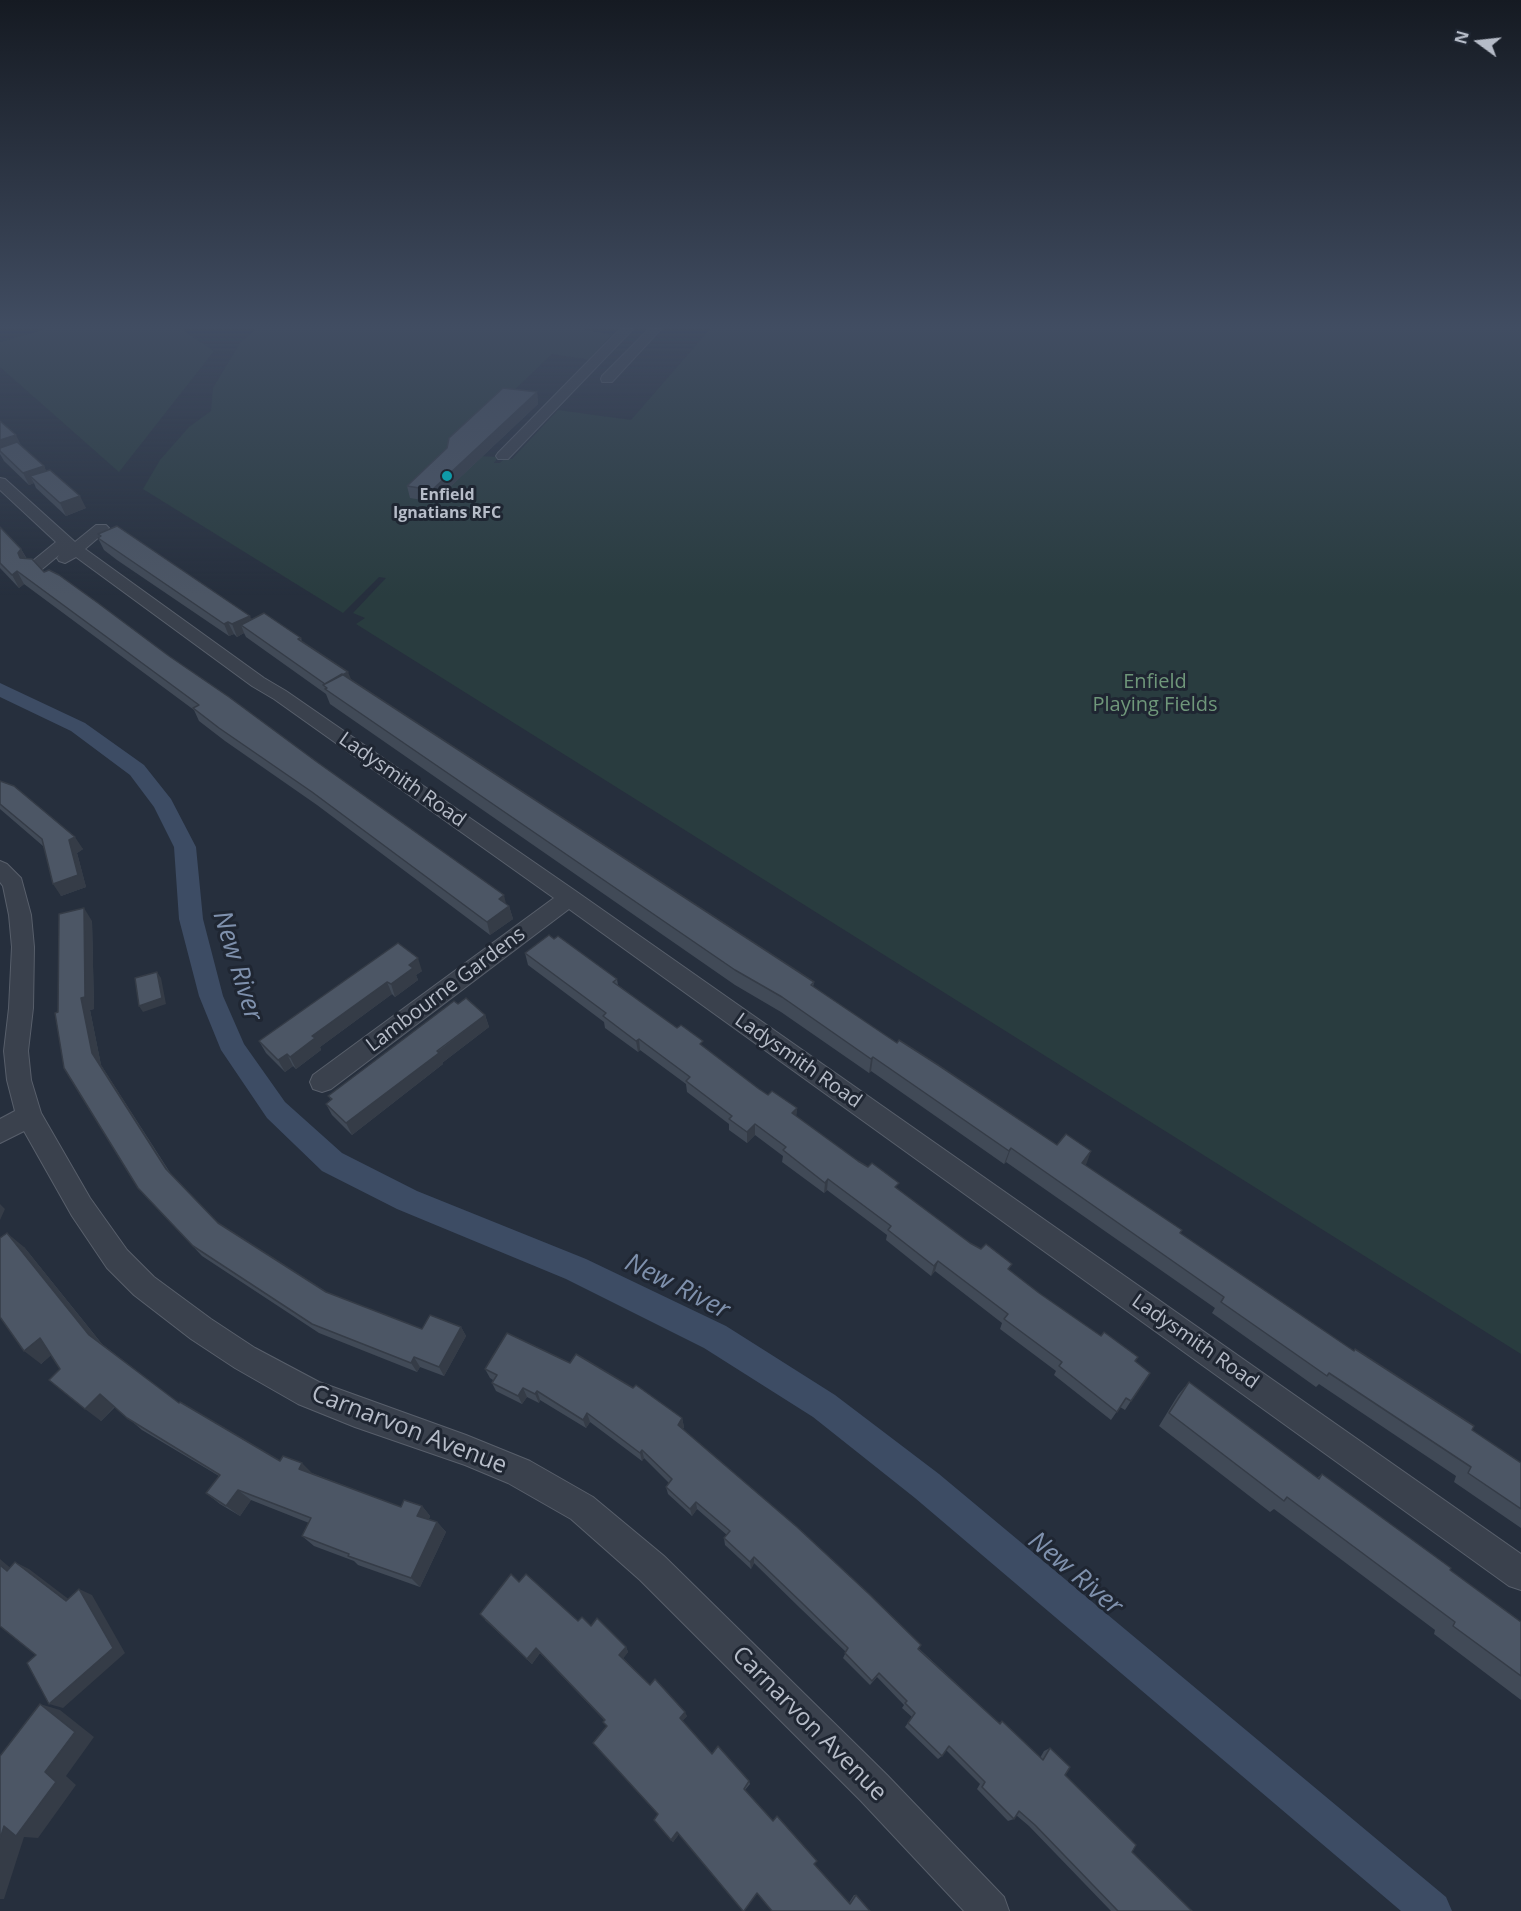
<!DOCTYPE html>
<html>
<head>
<meta charset="utf-8">
<style>
  body { margin:0 }
  #map { position:relative; width:1521px; height:1911px; overflow:hidden; background:#262f3d; font-family:"Open Sans",sans-serif }
  canvas { display:block }
  .north { position:absolute; left:1449px; top:12px; width:60px; height:60px; -webkit-text-stroke:4px #1f2632; paint-order:stroke; rotate:285deg; font-size:16px; font-weight:700; line-height:24px; text-align:center; color:#b6bcc8 }
  .north::after { content:''; display:block; margin:auto; width:21px; height:27px; background:#b6bcc8; clip-path:polygon(50% 0,100% 100%,50% 72%,0 100%) }
</style>
</head>
<body>
<div id="map">
<canvas width="1521" height="1911"></canvas>
<div class="north">N</div>
</div>
<script>
const ctx = document.querySelector('canvas').getContext('2d');
ctx.lineJoin = 'round';
function paint(path, color) {
  ctx.fillStyle = color;
  ctx.fill(path, 'evenodd');
}
function poly(rows) {
  const path = new Path2D();
  for (const r of rows) {
    path.moveTo(r[0], r[1]);
    for (let i = 2; i < r.length; i += 2) path.lineTo(r[i], r[i + 1]);
  }
  return path;
}
function stroke(path, color, width, dash) {
  ctx.strokeStyle = color;
  ctx.lineWidth = width;
  ctx.lineCap = dash ? 'butt' : 'round';
  ctx.setLineDash(dash || []);
  ctx.stroke(path);
}
function write(font, color, halo, rows, align = 'center') {
  ctx.font = font + ' "Open Sans",sans-serif';
  ctx.lineWidth = 6;
  ctx.setLineDash([]);
  ctx.textBaseline = 'middle';
  ctx.strokeStyle = halo;
  ctx.fillStyle = color;
  for (const [text, x, y, turn = 0] of rows) {
    ctx.save();
    ctx.translate(x, y);
    ctx.rotate((+turn || 0) * Math.PI / 180);
    ctx.textAlign = isNaN(turn) ? turn : align;
    if (halo) ctx.strokeText(text, 0, 0);
    ctx.fillText(text, 0, 0);
    ctx.restore();
  }
}
const green = poly([
  [46,329,181,329,214,351,119,472,0,367,0,342],
  [256,329,582,329,612,335,590,358,591,360,552,354,418,482,479,456,498,457,494,463,500,463,505,458,512,459,558,410,631,420,710,329,1521,329,1521,1354,356,624,365,618,353,613,386,578,379,577,343,613,143,489,160,460,189,427,211,411,213,388,240,343]
]);
const canal = poly([
  [0,683,85,723,144,765,171,799,196,847,203,919,223,996,244,1044,285,1102,342,1153,417,1191,586,1259,726,1326,835,1395,939,1474,1446,1897,1452,1911,1401,1911,915,1498,813,1417,704,1348,566,1279,397,1209,322,1171,267,1118,221,1050,199,996,179,919,174,847,154,807,130,775,71,731,0,697,0,683]
]);
const minor = poly([
  [620,329,633,329,508,459,498,459,496,456,498,453,620,329],
  [649,329,661,329,612,382,602,382,601,379,602,376,649,329],
  [0,478,5,479,75,542,96,525,106,525,109,528,106,531,85,549,264,678,286,691,577,892,1521,1554,1521,1590,1509,1586,569,909,331,1089,322,1092,313,1089,310,1082,313,1075,554,898,274,699,252,686,76,557,65,563,59,561,57,558,59,555,41,570,29,570,27,567,29,564,56,542,0,490,0,478],
  [0,861,7,864,21,878,31,915,34,947,33,1008,28,1051,31,1080,41,1113,90,1198,127,1250,154,1277,211,1319,255,1348,319,1382,466,1435,530,1461,593,1497,664,1556,887,1775,1004,1897,1009,1911,964,1911,861,1801,640,1580,571,1519,508,1483,465,1465,355,1427,298,1404,235,1368,191,1339,134,1295,107,1268,72,1216,24,1131,0,1143,0,1119,15,1111,7,1080,4,1051,9,1008,12,947,9,915,3,886,0,882,0,861]
]);
const wall = poly([
  [537,392,538,404,434,502,410,498,407,486,447,448],
  [0,421,22,447,44,466,46,471,86,508,66,516,36,488,34,483,29,485,4,461,0,454],
  [0,527,21,549,27,559,44,572,169,656,509,906,513,919,490,935,317,805,225,741,199,721,194,710,24,584,19,588,0,568],
  [98,534,252,619,301,638,302,642,351,680,814,982,813,987,897,1043,1085,1165,1180,1234,1353,1351,1355,1349,1472,1430,1521,1463,1521,1528,1454,1482,1456,1476,1319,1384,1316,1387,1212,1313,1215,1308,1006,1162,1004,1164,871,1071,869,1073,781,1012,735,985,330,704,326,694,246,637,244,633,237,637,234,634,229,636,117,560,104,550,98,538,100,537],
  [0,781,83,849,77,853,86,887,61,896,43,846,0,809],
  [92,921,94,1009,90,1010,101,1065,171,1174,218,1223,326,1292,422,1329,461,1327,466,1336,444,1376,420,1367,417,1372,319,1333,202,1256,138,1188,58,1012],
  [398,943,422,971,416,975,418,980,395,997,392,994,320,1047,321,1050,296,1069,293,1066,285,1072,266,1053,259,1041],
  [525,953,617,979,618,985,759,1089,768,1095,797,1108,796,1116,897,1189,970,1243,1009,1271,1039,1293,1135,1361,1131,1401,1125,1410,1120,1407,1111,1420,1054,1375,1056,1371,1000,1329,1002,1323,935,1271,931,1276,886,1240,887,1235,827,1190,824,1193,782,1162,783,1156,755,1135,747,1143,729,1130,729,1124,687,1092,686,1084,640,1050,638,1052,605,1028,604,1022,528,965],
  [458,1004,485,1015,489,1027,442,1063,443,1064,352,1135,332,1115,326,1104,331,1100,328,1096],
  [24,1247,102,1344,179,1403,280,1461,401,1507,422,1506,430,1516,429,1519,437,1522,446,1532,420,1587,358,1565,354,1561,314,1546,302,1536,309,1523,251,1500,240,1516,220,1504,206,1493,219,1476,142,1430,115,1407,101,1421,60,1369,51,1355,41,1364],
  [485,1369,682,1418,684,1427,683,1429,999,1723,1002,1721,1040,1758,1044,1751,1050,1748,1065,1775,1132,1852,1192,1911,1111,1911,1029,1826,1016,1815,1014,1819,1008,1821,977,1789,980,1784,946,1750,942,1756,938,1759,905,1727,912,1717,902,1708,904,1705,877,1677,870,1685,843,1658,846,1652,800,1608,754,1563,751,1569,725,1545,724,1538,727,1535,697,1509,692,1516,668,1494,666,1487,669,1483,644,1458,642,1461,590,1422,586,1428,540,1400,539,1403,527,1397,522,1404,496,1391,492,1383,493,1380,490,1378],
  [1189,1382,1317,1478,1322,1474,1450,1570,1521,1622,1521,1700,1434,1634,1435,1630,1274,1509,1270,1512,1159,1426,1178,1395],
  [519,1582,578,1621,591,1626,626,1647,628,1652,623,1658,650,1685,687,1716,682,1721,712,1754,749,1781,750,1784,745,1790,773,1821,814,1864,849,1903,854,1895,856,1895,870,1911,757,1893,679,1834,673,1842,671,1840,658,1814,607,1726,604,1720,540,1653,532,1664,485,1620]
]);
const shadedWall = poly([
  [537,392,538,404,434,502,432,490],
  [16,435,22,447,0,451,0,440],
  [44,466,49,478,30,476,34,483,29,485,23,473],
  [80,496,86,508,66,516,60,503],
  [21,549,28,562,20,558,18,553],
  [17,571,24,584,19,588,12,575],
  [250,616,255,628,241,625,244,633,237,637,232,624],
  [228,622,234,634,229,636,224,624],
  [348,672,353,684,325,684],
  [75,837,83,849,77,853,86,887,61,896,53,884,69,840],
  [504,895,507,908,509,906,513,919,490,935,487,922,499,899],
  [84,908,92,921,94,1009,90,1010,101,1065,174,1180,166,1169,92,1053,81,998],
  [418,958,422,971,416,975,418,980,395,997,391,984,409,965],
  [157,972,161,978,166,1004,143,1012,139,1006],
  [387,982,392,994,320,1047,321,1050,296,1069,290,1057,312,1036],
  [485,1015,489,1027,442,1063,443,1064,352,1135,346,1123],
  [639,1039,640,1050,638,1052,636,1041],
  [287,1054,293,1066,285,1072,278,1060],
  [873,1057,871,1071,869,1073,871,1059],
  [797,1108,796,1120,792,1113],
  [755,1124,755,1135,747,1143,747,1132],
  [1011,1148,1006,1162,1004,1164,1009,1151],
  [1091,1151,1086,1165,1076,1176,1082,1163],
  [828,1179,827,1190,824,1193,825,1183],
  [0,1204,5,1209,0,1220],
  [7,1233,24,1247,105,1348,89,1335],
  [938,1261,935,1271,931,1276,934,1266],
  [461,1327,466,1336,444,1376,439,1367],
  [40,1338,56,1351,41,1364,24,1351],
  [414,1357,420,1367,417,1372,411,1363],
  [523,1388,527,1397,522,1404,518,1396],
  [537,1391,540,1400,539,1403,535,1394],
  [100,1394,115,1406,101,1421,85,1409],
  [587,1413,590,1422,586,1428,583,1420],
  [682,1418,684,1427,680,1433,678,1425],
  [642,1450,644,1458,642,1461,640,1453],
  [302,1463,313,1474,299,1469],
  [238,1490,251,1500,240,1516,226,1506],
  [696,1502,697,1509,692,1516,690,1509],
  [422,1506,430,1516,426,1526,417,1516],
  [437,1522,446,1532,420,1587,411,1578],
  [754,1557,754,1563,751,1569,750,1562],
  [0,1559,21,1577,7,1571,0,1565],
  [15,1562,29,1569,79,1607,66,1601],
  [79,1589,92,1595,125,1653,63,1708,49,1704],
  [626,1647,628,1652,622,1660,619,1655],
  [536,1648,540,1653,532,1664,527,1659],
  [40,1704,60,1710,94,1737,66,1776,76,1785,38,1838,24,1837,4,1899,0,1899,0,1839,4,1826,45,1772],
  [685,1712,687,1716,681,1722,680,1718],
  [677,1832,679,1834,673,1842,671,1840]
]);
const building = poly([
  [503,388,537,392,432,490,407,486,447,448,449,438,503,388],
  [0,421,16,435,0,440,0,421],
  [17,442,44,466,23,473,0,451,0,448,17,442],
  [50,470,80,496,60,503,30,476,50,470],
  [117,526,250,616,232,624,228,622,224,624,98,538,101,536,98,534,117,526],
  [0,527,21,549,18,553,20,558,32,559,44,572,49,570,59,575,98,603,169,656,229,697,317,762,504,895,499,899,509,906,487,922,312,792,219,728,193,708,199,705,17,571,12,575,0,563,0,527],
  [264,613,301,638,298,639,348,672,325,684,241,625,264,613],
  [342,674,814,982,811,985,897,1043,899,1040,938,1065,1057,1145,1066,1134,1091,1151,1082,1163,1182,1230,1180,1233,1354,1351,1355,1349,1474,1426,1472,1430,1521,1463,1521,1509,1468,1473,1471,1467,1329,1373,1327,1376,1221,1302,1224,1297,1011,1148,1009,1151,873,1057,871,1059,782,997,735,970,325,689,327,688,323,685,342,674],
  [0,781,14,786,75,837,69,840,78,875,53,884,42,839,0,804,0,781],
  [84,908,85,997,81,998,92,1053,166,1169,218,1223,326,1292,422,1329,430,1315,461,1327,439,1367,414,1357,411,1363,312,1324,193,1246,138,1188,64,1068,55,1013,58,1012,59,914,84,908],
  [549,935,554,939,558,936,617,979,613,982,677,1028,681,1025,703,1041,700,1044,759,1089,768,1095,772,1091,797,1108,792,1113,858,1161,868,1167,872,1163,899,1183,895,1187,970,1243,981,1249,986,1244,1012,1264,1008,1269,1039,1293,1101,1336,1104,1332,1138,1357,1135,1361,1150,1373,1131,1401,1126,1398,1117,1412,1059,1366,1062,1362,1004,1319,1008,1314,938,1261,934,1266,888,1230,891,1226,828,1179,825,1183,783,1150,786,1147,755,1124,747,1132,729,1119,732,1116,686,1081,690,1077,639,1039,636,1041,603,1016,606,1013,525,953,549,935],
  [398,943,418,958,409,965,413,968,391,984,387,982,312,1036,315,1038,290,1057,287,1054,278,1060,259,1041,398,943],
  [157,972,162,998,139,1006,135,978,157,972],
  [466,998,485,1015,437,1051,439,1053,346,1123,326,1104,332,1099,328,1096,454,1001,458,1004,466,998],
  [7,1233,89,1335,179,1403,180,1402,280,1461,283,1456,302,1463,299,1469,401,1507,404,1500,422,1506,417,1516,437,1522,411,1578,348,1556,349,1554,302,1536,311,1518,238,1490,226,1506,206,1493,220,1475,127,1418,100,1394,85,1409,49,1380,60,1369,40,1338,24,1351,0,1317,0,1238,7,1233],
  [507,1333,570,1363,576,1354,633,1388,636,1385,682,1418,678,1425,797,1527,869,1594,921,1645,918,1649,1000,1724,1002,1721,1043,1760,1050,1748,1070,1767,1065,1775,1136,1845,1132,1852,1192,1911,1118,1911,1035,1825,1019,1811,1014,1819,982,1787,985,1782,949,1746,942,1756,908,1723,915,1713,905,1703,907,1701,879,1673,872,1681,845,1653,848,1648,801,1602,754,1557,750,1562,724,1538,730,1531,696,1502,690,1509,666,1487,672,1479,642,1450,640,1453,587,1413,583,1420,537,1391,535,1394,523,1388,518,1396,492,1383,497,1375,485,1369,507,1333],
  [1189,1382,1319,1479,1322,1474,1451,1568,1450,1570,1521,1622,1521,1676,1453,1626,1455,1622,1287,1497,1284,1501,1169,1413,1189,1382],
  [15,1562,66,1601,79,1589,113,1648,49,1704,27,1663,36,1655,0,1626,0,1565,7,1571,15,1562],
  [511,1574,519,1582,526,1574,578,1621,582,1617,591,1626,597,1618,626,1647,619,1655,650,1685,655,1679,685,1712,680,1718,712,1754,718,1746,749,1781,744,1789,773,1821,777,1816,817,1861,814,1864,850,1904,856,1895,870,1911,772,1911,757,1893,744,1911,743,1911,677,1832,671,1840,654,1820,658,1814,593,1743,607,1726,603,1722,605,1720,536,1648,527,1659,480,1614,511,1574],
  [40,1704,75,1732,45,1772,56,1782,16,1836,4,1826,0,1839,0,1756,40,1704]
]);
const markers = [
  [447,476,6,"#0f9aa8"]
];
const farPoinames = [
  ["Enfield",447,495],
  ["Ignatians RFC",447,513]
];
const parkNames = [
  ["Enfield",1155,682],
  ["Playing Fields",1155,705]
];
const streetNames = [
  ["Ladysmith Road",402,780,35],
  ["Lambourne Gardens",446,990,-37],
  ["Ladysmith Road",798,1061,35],
  ["Ladysmith Road",1195,1342,35]
];
const nearStreetnames = [
  ["Carnarvon Avenue",409,1430,21],
  ["Carnarvon Avenue",809,1724,45]
];
const nearWaternames = [
  ["New River",237,966,73],
  ["New River",677,1287,27],
  ["New River",1075,1574,40]
];
paint(green, '#293c3f');
paint(canal, '#3d4c64');
stroke(minor, '#585f6b', 2);
paint(minor, '#3a414d');
paint(wall, '#414a57');
paint(shadedWall, '#353c47');
paint(building, '#4c5665');
stroke(building, '#353c47', 1.5);
const sky = ctx.createLinearGradient(0, 0, 0, 596);
sky.addColorStop(0, '#151a22');
sky.addColorStop(0.55, '#414d62');
sky.addColorStop(1, '#414d6200');
ctx.fillStyle = sky;
ctx.fillRect(0, 0, 1521, 596);
for (const [x, y, r, color] of markers) {
  const dot = new Path2D();
  dot.arc(x, y, r, 0, 2 * Math.PI);
  ctx.fillStyle = color;
  ctx.fill(dot);
  stroke(dot, '#1f2632', 2);
}
write('bold 16px', '#b6bcc8', '#1f2632', farPoinames);
write('20px', '#6f977a', '#1f2632', parkNames);
write('20px', '#b6bcc8', '#1f2632', streetNames);
write('24px', '#b6bcc8', '#1f2632', nearStreetnames);
write('italic 26px', '#7f91ad', '#1f2632', nearWaternames);
</script>
</body>
</html>
